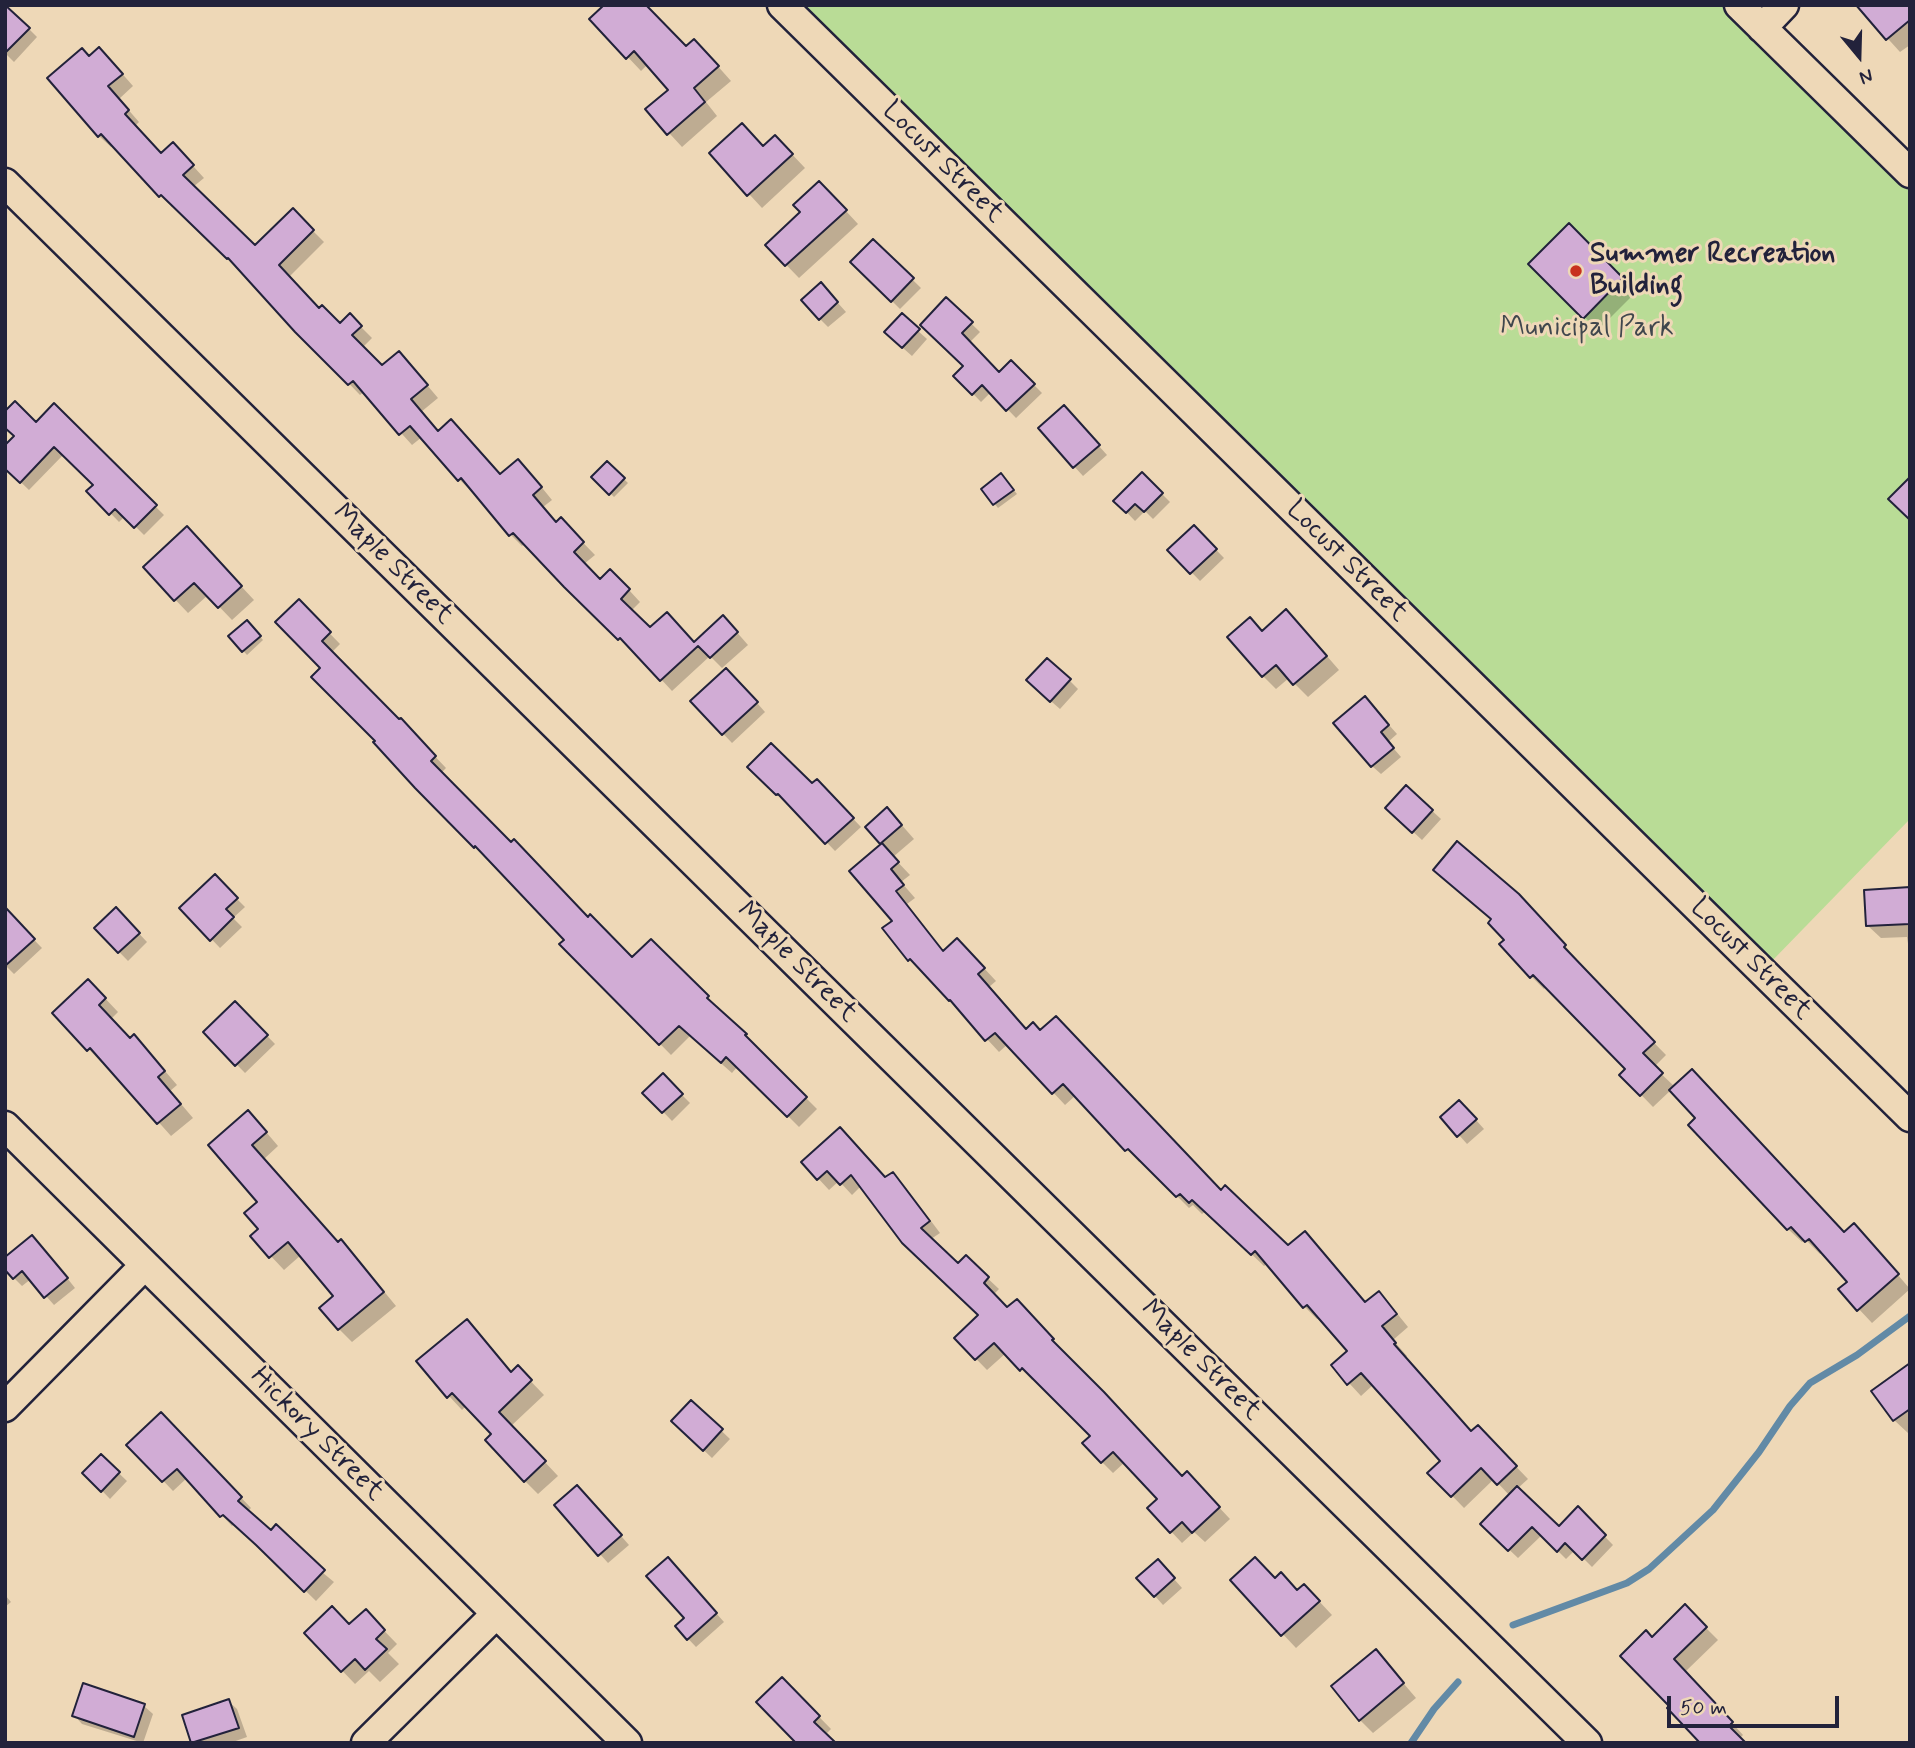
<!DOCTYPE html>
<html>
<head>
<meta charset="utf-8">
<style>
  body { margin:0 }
  #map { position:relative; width:1915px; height:1748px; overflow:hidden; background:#eed8b7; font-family:Mynerve,sans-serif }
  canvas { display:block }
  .frame { position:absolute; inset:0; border:7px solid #22223b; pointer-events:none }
  .north { position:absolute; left:1824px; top:21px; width:70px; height:70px; -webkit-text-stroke:5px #eed8b7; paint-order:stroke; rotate:161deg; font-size:19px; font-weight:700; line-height:28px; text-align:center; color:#22223b }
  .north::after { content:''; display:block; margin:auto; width:24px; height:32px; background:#22223b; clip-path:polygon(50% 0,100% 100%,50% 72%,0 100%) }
  .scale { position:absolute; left:1667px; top:1696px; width:172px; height:32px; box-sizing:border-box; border:4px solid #22223b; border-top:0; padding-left:9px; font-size:21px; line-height:24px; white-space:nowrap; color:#22223b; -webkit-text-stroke:5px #eed8b7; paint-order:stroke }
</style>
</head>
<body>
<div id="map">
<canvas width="1915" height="1748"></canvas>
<div class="frame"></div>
<div class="north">N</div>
<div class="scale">50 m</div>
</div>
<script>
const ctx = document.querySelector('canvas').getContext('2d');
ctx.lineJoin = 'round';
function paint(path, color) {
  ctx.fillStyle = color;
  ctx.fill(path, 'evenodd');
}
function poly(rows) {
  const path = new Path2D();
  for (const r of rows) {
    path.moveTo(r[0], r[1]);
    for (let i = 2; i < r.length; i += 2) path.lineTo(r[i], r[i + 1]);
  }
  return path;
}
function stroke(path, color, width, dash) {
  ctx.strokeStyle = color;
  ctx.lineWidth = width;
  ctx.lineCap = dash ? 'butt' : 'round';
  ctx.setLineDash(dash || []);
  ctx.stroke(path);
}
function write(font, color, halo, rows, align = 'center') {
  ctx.font = font + ' Mynerve,sans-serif';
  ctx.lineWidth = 6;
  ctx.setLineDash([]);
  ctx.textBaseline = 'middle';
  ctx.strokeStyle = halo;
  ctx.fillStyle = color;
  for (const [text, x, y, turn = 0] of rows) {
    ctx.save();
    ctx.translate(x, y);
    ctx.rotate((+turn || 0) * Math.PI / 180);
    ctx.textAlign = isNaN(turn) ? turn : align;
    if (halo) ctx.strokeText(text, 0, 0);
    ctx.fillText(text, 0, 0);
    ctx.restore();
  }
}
const green = poly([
  [797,5,1726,5,1910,184,1910,819,1770,963]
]);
const shadow = poly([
  [603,5,645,5,686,48,707,54,731,81,706,102,717,116,682,147,648,110,670,90,648,64,641,71,592,19,604,7],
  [1910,5,1910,45,1900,52,1860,8],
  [13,13,37,37,14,62,5,53,5,21],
  [89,58,111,61,133,86,119,99,139,122,135,126,162,155,184,156,204,178,193,187,255,248,293,211,324,242,289,277,320,310,340,325,350,316,372,338,362,348,382,368,410,365,438,398,421,412,439,433,500,476,530,473,552,500,543,507,557,524,561,520,595,555,584,564,600,581,610,572,629,590,640,602,631,611,650,630,695,643,734,629,748,645,722,668,710,656,672,691,633,649,631,650,565,585,525,543,522,546,511,535,473,489,471,491,460,480,422,437,412,445,364,392,360,395,240,270,174,205,172,207,113,145,111,147,99,136],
  [764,147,788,150,805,168,762,208,711,153],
  [832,196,858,224,799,278,767,245],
  [1569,225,1635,293,1598,330,1530,264],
  [873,241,921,288,900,309,853,262],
  [829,293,846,312,828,327,820,319],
  [946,299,980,332,969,343,999,374,1011,362,1042,393,1016,418,991,392,981,402,956,376,966,366],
  [918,331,927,339,912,356,895,341],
  [54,406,164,515,144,535,125,516,119,522,89,491,95,485,64,454,29,490,5,467],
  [1072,416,1107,455,1083,476,1040,429],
  [607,463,628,483,614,497,594,477],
  [1142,474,1170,502,1153,519,1145,511,1135,521,1116,501],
  [1005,479,1017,494,998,508,983,489],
  [1194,527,1224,558,1200,581,1170,550],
  [200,542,254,600,232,620,208,595,188,613,148,571],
  [299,602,340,644,331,653,411,731,446,768,441,773,588,919,632,960,651,942,718,1008,717,1009,757,1046,755,1047,817,1109,799,1127,738,1066,732,1073,690,1036,671,1055,562,944,566,940,416,787,377,741,322,668],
  [247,622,263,640,247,655,230,636],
  [1300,625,1339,670,1308,697,1289,678,1276,689,1263,676,1263,632],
  [735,678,765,712,732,743,692,701],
  [1070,681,1078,689,1060,709,1037,689],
  [1373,707,1397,734,1388,742,1401,757,1381,774,1372,766],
  [750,767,812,785,817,781,861,827,835,851,787,801],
  [1406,787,1441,819,1422,840,1396,816],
  [900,823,914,839,893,857,910,875,901,882,915,898,907,904,944,952,969,952,996,981,989,987,1026,1030,1288,1247,1366,1304,1391,1306,1408,1327,1393,1340,1407,1356,1405,1358,1472,1433,1478,1427,1528,1479,1518,1488,1559,1528,1578,1509,1613,1545,1592,1567,1575,1550,1566,1559,1542,1535,1518,1558,1482,1524,1510,1496,1494,1479,1464,1508,1430,1473,1442,1461,1373,1385,1361,1396,1349,1383,1350,1351,1320,1317,1317,1319,1305,1307,1268,1263,1264,1266,1206,1211,1202,1214,1193,1205,1189,1208,1141,1160,1139,1162,1076,1095,1065,1105,1008,1044,999,1052,923,970,921,971,909,959,894,921,883,845,867,827],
  [215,877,245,907,233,918,242,927,220,948,182,908],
  [1910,889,1910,957,1907,937,1881,938,1867,925],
  [116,909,147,942,128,961,96,928],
  [1531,909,1577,959,1574,961,1666,1055,1654,1067,1675,1087,1844,1234,1867,1239,1910,1289,1872,1323,1840,1289,1849,1282,1822,1252,1820,1254,1805,1239,1802,1242,1788,1229,1671,1090,1653,1107,1622,1075,1627,1069,1546,986,1544,989,1531,976],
  [10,915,42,948,14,974,5,965],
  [101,994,118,1012,111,1019,130,1039,147,1050,177,1085,170,1091,193,1118,171,1136,104,1061,102,1063,54,1013],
  [235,1003,275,1044,245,1073,205,1032],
  [663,1076,690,1103,672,1121,645,1093],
  [1468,1111,1484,1129,1467,1144,1459,1135],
  [261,1126,278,1146,264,1159,338,1244,354,1255,396,1306,352,1342,339,1329,336,1297,301,1255,284,1270,252,1236,260,1229,260,1202,210,1145],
  [803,1162,886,1179,893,1174,904,1185,940,1233,931,1239,958,1266,966,1258,999,1289,993,1295,1007,1310,1027,1312,1063,1351,1062,1352,1183,1478,1198,1485,1230,1519,1205,1542,1194,1532,1182,1543,1149,1508,1160,1499,1125,1462,1113,1473,1102,1462,1093,1436,1034,1378,1032,1380,1006,1353,987,1370,956,1338,980,1316,861,1186,852,1195,839,1181,829,1190],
  [41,1245,75,1288,54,1305,31,1279,22,1286,14,1278],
  [480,1334,512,1373,518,1368,544,1395,511,1426,558,1476,538,1494,525,1481,493,1435,466,1406,462,1410,449,1396],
  [1910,1365,1910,1432,1908,1433,1894,1420],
  [691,1402,730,1439,712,1458,673,1421],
  [171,1424,251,1508,248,1511,334,1582,316,1601,269,1555,234,1524,232,1526,187,1478,173,1491,129,1445],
  [101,1456,127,1481,110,1499,85,1473],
  [586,1496,629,1545,608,1563,556,1505],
  [676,1568,724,1622,696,1647,677,1627,687,1618],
  [1166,1570,1182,1588,1163,1605,1139,1578],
  [1232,1580,1275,1580,1317,1599,1332,1615,1296,1648],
  [5,1595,11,1602,5,1607],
  [1685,1607,1718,1640,1685,1672,1743,1735,1739,1739,1652,1639],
  [366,1612,397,1644,388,1653,399,1664,380,1682,369,1671,355,1684,306,1633,350,1627],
  [1376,1651,1416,1698,1373,1733,1360,1720],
  [782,1679,831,1729,825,1735,798,1743],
  [84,1685,144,1706,153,1714,143,1743,82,1724,74,1715],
  [228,1701,237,1709,247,1737,230,1743,193,1743,184,1716]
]);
const stream = poly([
  [1513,1625,1627,1583,1649,1569,1713,1510,1759,1452,1790,1406,1810,1383,1857,1355,1910,1316],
  [1411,1743,1434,1709,1458,1682]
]);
const building = poly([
  [5,5,30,28,5,53,5,5],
  [604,5,646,5,686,46,694,39,719,66,694,88,705,102,667,135,645,109,668,90,634,51,626,59,589,19,604,5],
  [1856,5,1910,5,1910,20,1886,40,1856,5],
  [99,47,123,74,108,86,129,110,125,114,161,153,173,142,194,165,183,175,255,245,293,208,314,230,279,265,319,308,322,305,340,323,350,313,362,326,352,335,382,365,399,351,428,385,411,399,438,431,451,419,500,474,518,459,542,487,533,495,556,522,561,517,584,542,574,552,600,579,610,569,630,589,621,599,650,627,667,612,694,642,723,615,738,632,710,658,698,646,660,681,620,638,618,640,564,587,513,533,509,536,461,478,458,481,410,426,399,435,353,381,348,385,295,332,228,258,227,259,161,195,159,197,101,134,98,137,47,78,82,48,89,56,99,47],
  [742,123,763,146,775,135,793,154,747,196,709,153,742,123],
  [819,181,847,210,785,266,765,245,800,212,793,205,819,181],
  [1569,223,1623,278,1583,319,1528,264,1569,223],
  [873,239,914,278,891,302,850,262,873,239],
  [821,282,838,302,819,320,801,300,821,282],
  [946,297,973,322,962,333,999,372,1011,360,1035,384,1006,411,982,385,972,395,953,376,963,366,920,325,946,297],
  [902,313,920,329,902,348,884,332,902,313],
  [15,401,36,422,54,403,157,505,134,528,115,509,109,515,86,491,93,485,54,447,20,483,5,469,5,445,14,436,5,428,5,411,15,401],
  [1064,405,1100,445,1073,468,1038,428,1064,405],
  [607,461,625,478,609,495,591,477,607,461],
  [1142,472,1163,493,1144,512,1135,504,1126,513,1113,501,1142,472],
  [1001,473,1014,490,993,505,981,489,1001,473],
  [1910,477,1910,520,1888,499,1910,477],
  [1194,525,1217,549,1190,574,1167,550,1194,525],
  [187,526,242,586,218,608,194,583,174,601,143,567,187,526],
  [299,599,331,632,322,641,399,719,401,718,436,756,431,761,511,842,514,839,588,917,590,914,632,957,651,939,709,996,707,998,747,1034,745,1035,807,1097,787,1117,726,1057,721,1063,679,1026,659,1045,559,944,564,940,475,846,474,848,415,788,373,742,375,741,311,677,320,668,275,622,299,599],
  [1286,609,1327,656,1293,685,1276,665,1262,677,1227,637,1250,617,1262,631,1286,609],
  [247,620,261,636,242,652,228,636,247,620],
  [1047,658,1071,679,1050,702,1026,680,1047,658],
  [726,668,758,702,722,735,690,701,726,668],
  [1365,696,1389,725,1381,732,1394,748,1371,767,1333,723,1365,696],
  [771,743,812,783,817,779,854,818,825,844,778,794,776,795,747,767,771,743],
  [1406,785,1433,810,1412,833,1385,808,1406,785],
  [887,807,902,825,880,844,865,827,887,807],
  [1457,841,1519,894,1566,945,1564,947,1655,1042,1643,1053,1663,1073,1640,1096,1619,1075,1625,1069,1533,975,1530,978,1499,944,1504,940,1488,923,1491,919,1433,870,1457,841],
  [882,843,899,862,891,869,904,885,896,891,943,951,957,938,985,968,978,974,1026,1029,1033,1022,1040,1030,1056,1016,1221,1190,1225,1185,1288,1245,1305,1231,1365,1302,1379,1291,1397,1314,1382,1326,1396,1343,1394,1344,1471,1431,1478,1425,1517,1466,1497,1485,1481,1468,1451,1497,1427,1473,1440,1461,1361,1373,1347,1385,1331,1365,1347,1351,1307,1305,1303,1308,1255,1251,1251,1255,1192,1200,1189,1203,1180,1194,1176,1197,1128,1149,1125,1151,1063,1084,1052,1094,995,1033,985,1041,950,1000,949,1001,910,959,908,961,882,928,892,921,849,871,882,843],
  [215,874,238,898,226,909,234,917,210,941,179,908,215,874],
  [1910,887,1910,924,1866,926,1864,890,1910,887],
  [5,907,35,939,5,966,5,907],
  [116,907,140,933,118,953,94,928,116,907],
  [88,979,106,998,99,1005,130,1038,134,1034,165,1071,158,1077,181,1104,157,1124,90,1048,87,1051,52,1013,88,979],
  [235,1001,268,1035,235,1066,203,1032,235,1001],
  [1692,1069,1844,1232,1854,1223,1899,1274,1857,1311,1838,1289,1847,1282,1809,1239,1805,1242,1791,1227,1787,1230,1688,1125,1695,1118,1669,1090,1692,1069],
  [663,1073,683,1094,662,1113,642,1093,663,1073],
  [1459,1100,1477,1119,1457,1137,1440,1117,1459,1100],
  [248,1110,267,1132,252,1145,338,1242,341,1239,384,1292,338,1330,319,1308,333,1296,288,1242,269,1258,250,1236,258,1229,244,1213,257,1202,208,1145,248,1110],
  [840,1127,885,1177,893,1172,930,1221,921,1228,958,1263,966,1255,989,1277,984,1283,1007,1307,1017,1299,1054,1339,1052,1340,1104,1392,1182,1476,1187,1471,1220,1507,1192,1533,1182,1522,1170,1533,1147,1508,1157,1499,1113,1452,1101,1463,1082,1443,1090,1436,1022,1368,1020,1371,994,1343,975,1360,954,1338,978,1315,902,1243,851,1175,840,1185,827,1171,817,1180,801,1162,840,1127],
  [32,1235,68,1278,44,1298,22,1271,13,1279,5,1270,5,1257,32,1235],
  [467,1319,511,1372,518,1365,532,1380,499,1412,546,1461,524,1482,485,1440,491,1434,452,1393,447,1398,416,1361,467,1319],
  [1910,1363,1910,1409,1893,1421,1871,1391,1910,1363],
  [691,1400,723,1429,703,1451,671,1421,691,1400],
  [161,1412,242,1497,238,1501,271,1530,276,1524,325,1570,304,1592,256,1545,223,1515,220,1517,177,1469,162,1482,126,1445,161,1412],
  [101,1454,120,1472,101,1492,82,1473,101,1454],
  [577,1485,622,1535,598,1556,554,1505,577,1485],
  [1517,1486,1559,1526,1578,1506,1606,1535,1582,1560,1565,1543,1557,1552,1532,1527,1508,1551,1480,1524,1517,1486],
  [668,1557,717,1613,687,1640,675,1626,684,1618,646,1576,668,1557],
  [1255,1557,1275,1578,1281,1572,1297,1590,1304,1584,1320,1601,1281,1636,1230,1580,1255,1557],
  [1158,1559,1175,1578,1154,1597,1136,1578,1158,1559],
  [1685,1604,1707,1627,1674,1659,1733,1722,1729,1726,1746,1743,1700,1743,1667,1708,1669,1706,1620,1656,1646,1630,1652,1637,1685,1604],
  [332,1606,349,1624,366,1609,385,1630,376,1639,387,1649,365,1670,355,1659,341,1672,304,1633,332,1606],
  [1376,1649,1404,1683,1359,1721,1331,1686,1376,1649],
  [782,1677,820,1716,814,1722,836,1743,796,1743,756,1702,782,1677],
  [83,1683,145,1704,134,1737,72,1716,83,1683],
  [229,1699,239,1728,191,1743,182,1715,229,1699]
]);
const minor = poly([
  [782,5,1910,1117],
  [1739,5,1910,173],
  [1762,28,1784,5],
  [5,183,1587,1743],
  [5,1126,627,1743],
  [5,1407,144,1266],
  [366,1743,496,1614]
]);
const markers = [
  [1576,271,7,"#c8321e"]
];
const streetNames = [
  ["Locust Street",942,163,45],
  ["Locust Street",1346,562,45],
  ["Maple Street",392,565,45],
  ["Locust Street",1750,960,45],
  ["Maple Street",796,963,45],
  ["Maple Street",1200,1361,45],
  ["Hickory Street",316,1435,45]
];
const poiNames = [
  ["Summer Recreation",1590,255],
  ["Building",1590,287]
];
const parkNames = [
  ["Municipal Park",1587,329]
];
paint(green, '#b9dc96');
paint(shadow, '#0003');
stroke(stream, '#628aa6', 7);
paint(building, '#d1acd5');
stroke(building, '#22223b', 2);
stroke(minor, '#22223b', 33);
stroke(minor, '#eed8b7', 28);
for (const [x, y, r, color] of markers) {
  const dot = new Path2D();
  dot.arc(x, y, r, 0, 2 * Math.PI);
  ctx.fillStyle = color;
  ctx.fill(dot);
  stroke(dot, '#eed8b7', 2.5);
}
write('28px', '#22223b', '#eed8b7', streetNames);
write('bold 28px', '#22223b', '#eed8b7', poiNames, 'left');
write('28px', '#40474d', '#eed8b7', parkNames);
</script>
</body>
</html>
